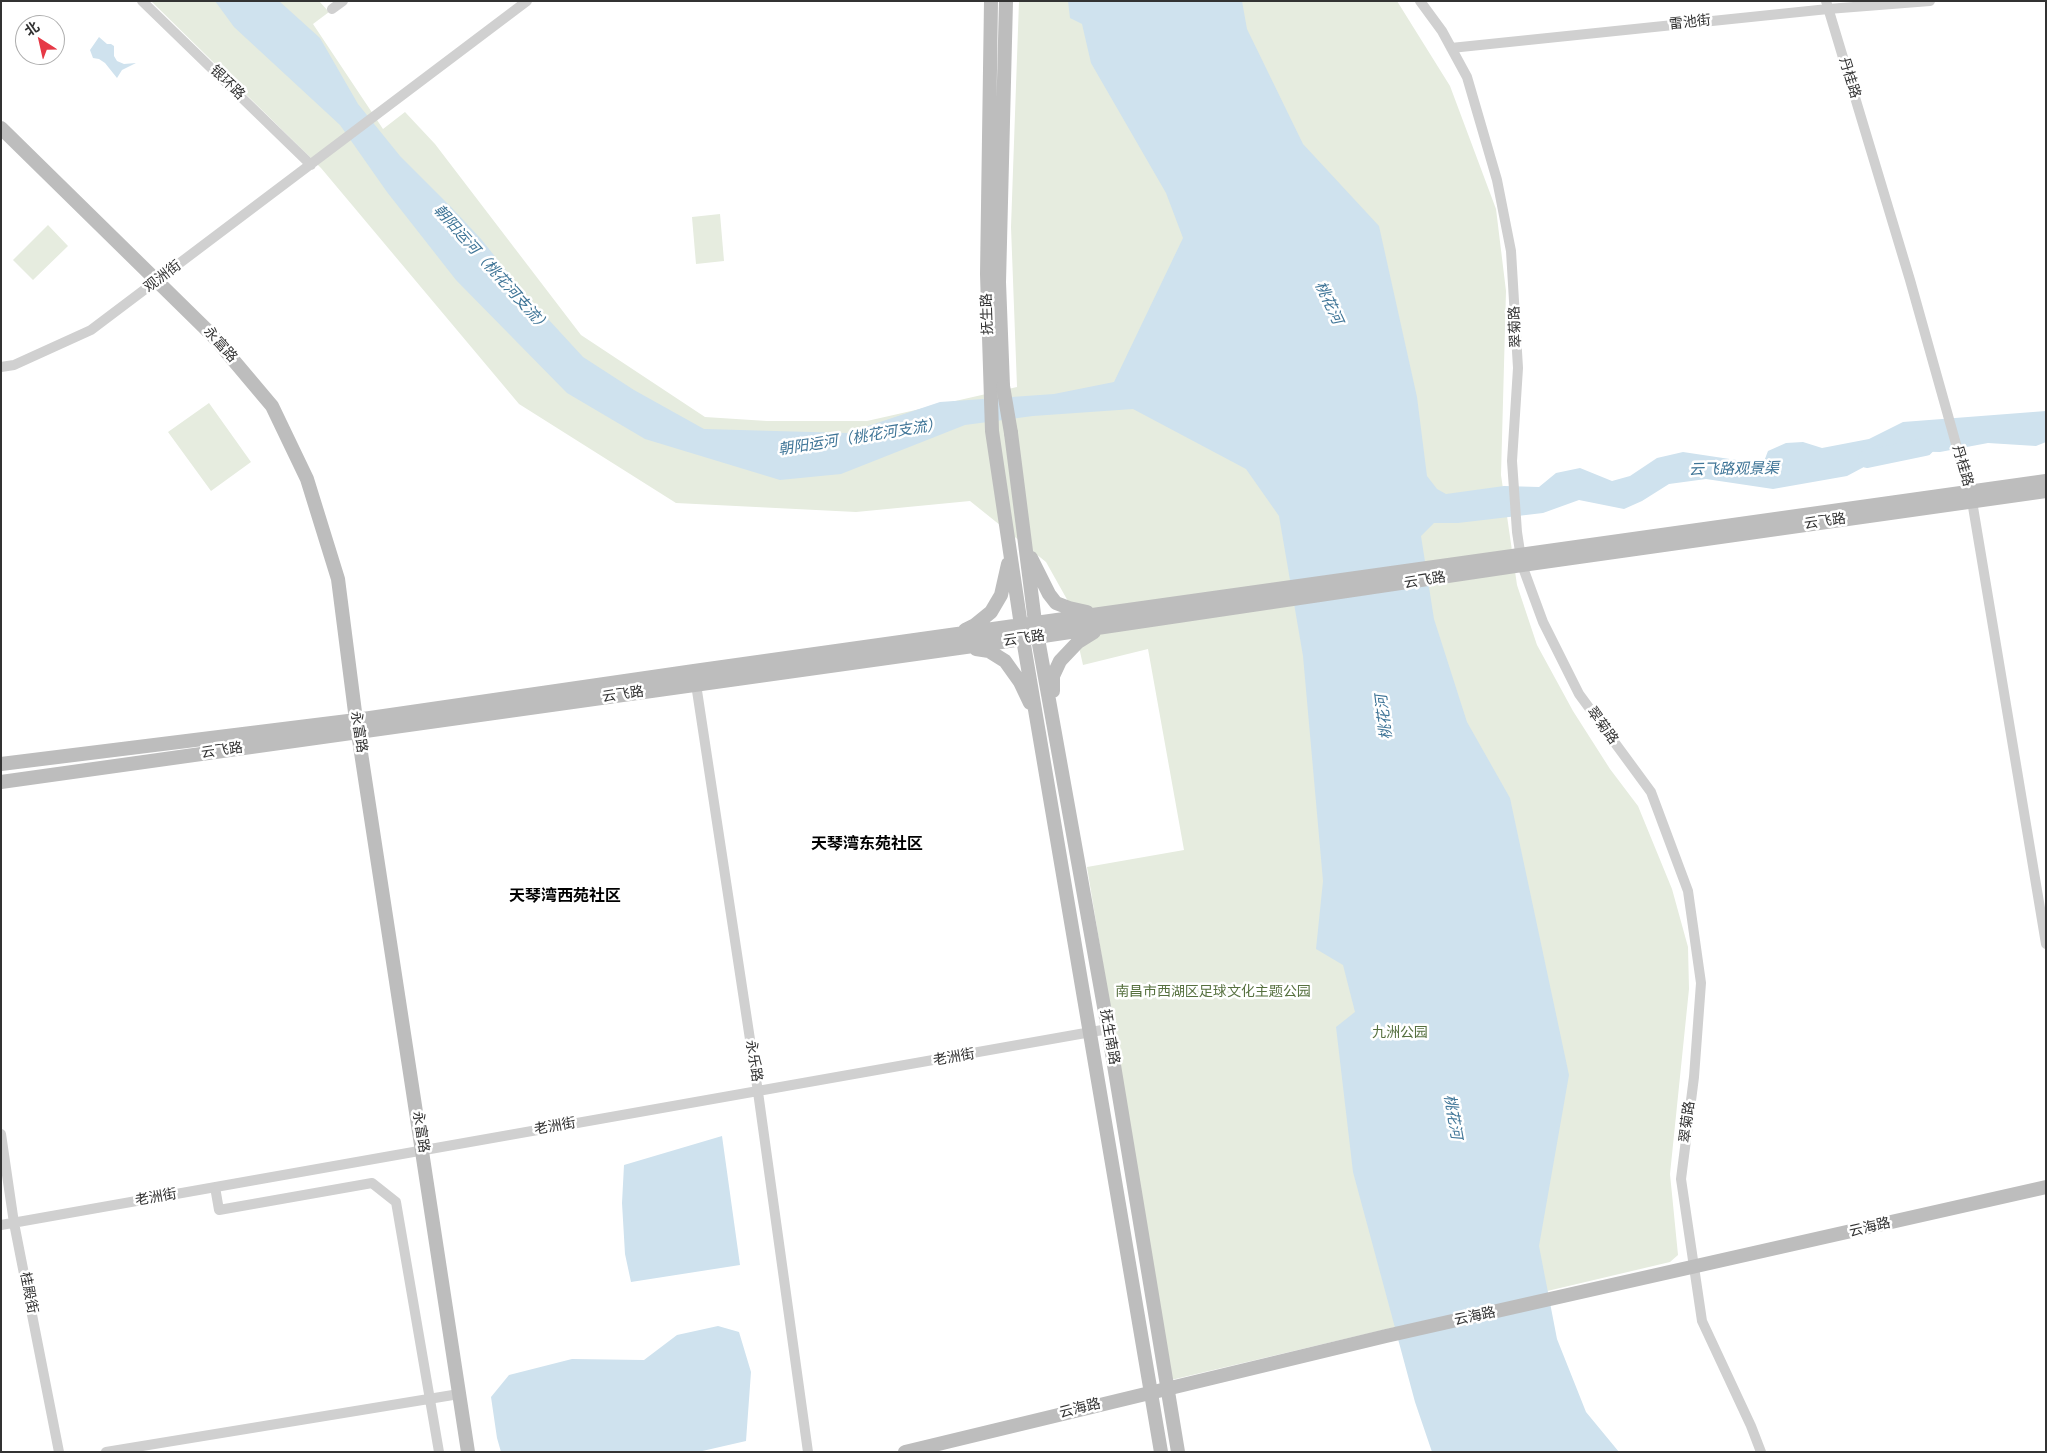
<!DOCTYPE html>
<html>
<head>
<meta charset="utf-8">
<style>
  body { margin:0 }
  #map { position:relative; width:2047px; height:1453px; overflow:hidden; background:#fff; font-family:"Roboto Condensed","Noto Sans SC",sans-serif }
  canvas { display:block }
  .frame { position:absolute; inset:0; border:2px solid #333; pointer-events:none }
  .north { position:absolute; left:15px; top:15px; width:50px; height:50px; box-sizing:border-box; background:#fff; border:1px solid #adadad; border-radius:50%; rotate:325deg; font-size:14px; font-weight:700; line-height:20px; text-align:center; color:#333 }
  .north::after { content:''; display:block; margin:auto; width:18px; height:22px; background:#e63946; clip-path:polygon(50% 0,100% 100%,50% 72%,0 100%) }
</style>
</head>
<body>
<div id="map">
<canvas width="2047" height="1453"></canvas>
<div class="frame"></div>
<div class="north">北</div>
</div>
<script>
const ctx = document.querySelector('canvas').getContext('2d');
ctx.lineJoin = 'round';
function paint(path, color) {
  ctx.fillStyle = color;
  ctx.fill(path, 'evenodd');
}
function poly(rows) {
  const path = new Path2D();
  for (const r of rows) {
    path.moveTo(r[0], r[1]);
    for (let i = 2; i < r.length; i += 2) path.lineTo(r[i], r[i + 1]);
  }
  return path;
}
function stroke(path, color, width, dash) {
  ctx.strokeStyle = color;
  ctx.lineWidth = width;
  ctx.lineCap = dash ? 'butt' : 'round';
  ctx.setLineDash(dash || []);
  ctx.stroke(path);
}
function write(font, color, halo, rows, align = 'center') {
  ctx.font = font + ' "Roboto Condensed","Noto Sans SC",sans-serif';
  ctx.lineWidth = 5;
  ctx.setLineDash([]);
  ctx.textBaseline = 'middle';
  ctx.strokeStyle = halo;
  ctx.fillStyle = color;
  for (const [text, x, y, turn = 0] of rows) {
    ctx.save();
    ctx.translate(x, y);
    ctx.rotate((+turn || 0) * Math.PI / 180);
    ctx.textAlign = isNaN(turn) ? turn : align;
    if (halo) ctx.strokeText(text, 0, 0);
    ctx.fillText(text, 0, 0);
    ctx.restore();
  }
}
const green = poly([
  [151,1,319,1,329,12,313,24,383,129,405,112,435,144,581,335,705,417,767,421,867,421,1017,387,1011,227,1019,1,1397,1,1450,86,1496,209,1506,291,1501,475,1517,585,1537,645,1573,711,1610,769,1638,806,1672,889,1688,947,1689,989,1670,1174,1678,1255,1670,1262,1171,1380,1087,867,1184,850,1148,649,1083,665,1069,603,1046,562,970,501,856,512,676,503,519,404,321,168],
  [720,214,724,261,696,264,692,217],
  [48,225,68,246,33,280,13,260],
  [209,403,251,462,211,491,168,432]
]);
const water = poly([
  [215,1,279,1,320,38,358,104,400,156,451,207,481,239,525,294,583,357,634,390,704,429,847,433,940,402,1054,394,1114,382,1183,238,1166,193,1091,63,1082,24,1070,18,1068,1,1242,1,1247,29,1303,144,1379,226,1417,397,1427,476,1437,489,1446,494,1504,486,1539,487,1556,473,1580,468,1612,481,1630,476,1657,458,1683,452,1763,464,1768,451,1786,443,1803,442,1822,448,1869,439,1903,422,2046,411,2046,442,2036,446,1988,443,1940,452,1894,451,1847,476,1773,489,1706,479,1669,484,1642,501,1624,509,1579,500,1543,513,1458,523,1434,523,1421,536,1434,619,1467,722,1510,798,1569,1075,1539,1246,1557,1339,1586,1412,1619,1452,1432,1452,1415,1402,1353,1172,1336,1027,1355,1012,1343,965,1316,949,1323,881,1303,656,1279,516,1246,469,1133,409,1033,416,965,425,841,474,780,480,645,439,567,393,456,280,387,192,340,125,234,27],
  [99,37,107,44,111,44,114,46,114,56,117,61,124,64,136,63,122,70,117,78,105,63,99,59,93,58,90,50],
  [722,1136,740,1265,631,1282,625,1254,622,1203,624,1165],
  [718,1326,739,1332,751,1372,746,1441,698,1452,501,1452,497,1438,491,1397,509,1375,572,1359,644,1360,677,1335]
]);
const river = poly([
  [1867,459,1925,447]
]);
const street = poly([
  [142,1,311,165],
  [1420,1,1442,31,1467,77,1497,180,1511,251,1518,368,1512,461,1517,532,1522,565,1543,622,1579,694,1651,792,1688,891,1701,983,1694,1077,1681,1179,1702,1321,1751,1426,1761,1452],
  [1826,1,1910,280,1972,501,2046,944],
  [332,9,343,1],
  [1451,48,1828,9,1930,1],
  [1,367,14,365,91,330,527,1],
  [694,671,758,1092,808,1452],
  [1,1134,14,1223,59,1452],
  [215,1187,219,1210,372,1183,396,1202,439,1452],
  [1,1225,1108,1029],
  [106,1452,459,1394]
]);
const secondary = poly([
  [991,1,987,274,992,431,1023,639,1161,1452],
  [1,128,213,336,272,406,307,479,338,579,356,720,468,1452],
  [1003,386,999,282,1006,1],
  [1011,433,1035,622,1108,1029,1178,1452],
  [1031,558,1049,594,1056,603,1069,608,1087,612],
  [965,630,975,625,991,612,1001,595,1008,564],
  [976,649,989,651,1005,661,1020,682,1030,703],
  [1053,691,1053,676,1060,661,1078,642,1094,632],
  [1,764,356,720,694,671,2046,481],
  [1,782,1023,639,1522,565,2046,491],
  [905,1452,1386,1336,2046,1187]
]);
const secondaryBridge = poly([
  [1003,386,1011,433]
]);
const streetNames = [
  ["雷池街",1690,23,-6],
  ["丹桂路",1849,78,73],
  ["银环路",227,83,44],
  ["观洲街",163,277,-37],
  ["抚生路",988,314,-92],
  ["翠菊路",1516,327,-93],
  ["永富路",220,345,48],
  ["丹桂路",1962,466,74],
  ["云飞路",1825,522,-8],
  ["云飞路",1425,581,-9],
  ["云飞路",1024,639,-8],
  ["云飞路",623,695,-8],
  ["翠菊路",1602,726,54],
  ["永富路",358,732,81],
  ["云飞路",222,751,-8],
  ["抚生南路",1109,1037,80],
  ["老洲街",954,1058,-10],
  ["永乐路",753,1061,81],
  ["翠菊路",1688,1122,-83],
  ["老洲街",555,1127,-10],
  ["永富路",420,1132,81],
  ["老洲街",156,1198,-10],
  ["云海路",1870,1228,-13],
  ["桂殿街",28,1293,79],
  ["云海路",1475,1317,-12],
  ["云海路",1080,1409,-14]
];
const parkNames = [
  ["南昌市西湖区足球文化主题公园",1213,992],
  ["九洲公园",1400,1033]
];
const waterNames = [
  ["朝阳运河（桃花河支流）",491,269,48],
  ["桃花河",1328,303,65],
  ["朝阳运河（桃花河支流）",860,438,-9],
  ["云飞路观景渠",1734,470,-1],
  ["桃花河",1385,717,-97],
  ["桃花河",1452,1117,80]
];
const quarterNames = [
  ["天琴湾东苑社区",867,845],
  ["天琴湾西苑社区",565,897]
];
paint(green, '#e6ecdf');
paint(water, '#cfe2ee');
stroke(river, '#cfe2ee', 18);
stroke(street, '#d0d0d0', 10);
stroke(secondary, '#bdbdbd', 14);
stroke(secondaryBridge, '#bdbdbd', 14);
write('14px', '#333', '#fff', streetNames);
write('14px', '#56703f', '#fff', parkNames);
write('italic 15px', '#3f7597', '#fff', waterNames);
write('bold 16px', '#000', '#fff', quarterNames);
</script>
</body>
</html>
